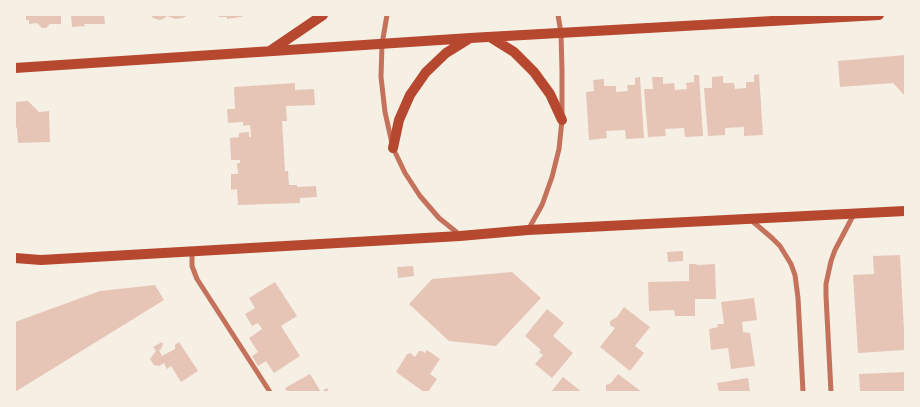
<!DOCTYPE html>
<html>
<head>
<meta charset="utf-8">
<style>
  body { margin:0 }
  #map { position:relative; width:920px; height:407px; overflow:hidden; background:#f6efe4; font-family:"Sofia Sans Condensed",sans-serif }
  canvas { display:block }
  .frame { position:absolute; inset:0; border:16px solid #f6efe4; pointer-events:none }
</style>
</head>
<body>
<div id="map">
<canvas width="920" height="407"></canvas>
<div class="frame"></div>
</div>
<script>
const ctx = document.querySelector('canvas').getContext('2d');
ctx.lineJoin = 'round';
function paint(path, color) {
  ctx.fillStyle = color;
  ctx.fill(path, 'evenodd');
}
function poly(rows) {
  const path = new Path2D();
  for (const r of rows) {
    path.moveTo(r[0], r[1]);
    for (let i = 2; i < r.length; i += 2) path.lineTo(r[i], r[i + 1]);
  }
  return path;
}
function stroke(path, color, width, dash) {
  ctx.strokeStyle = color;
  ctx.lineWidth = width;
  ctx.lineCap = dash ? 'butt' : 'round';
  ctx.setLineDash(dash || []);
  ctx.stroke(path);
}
const building = poly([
  [26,15,61,15,61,24,50,24,46,28,42,28,37,23,29,24,29,20,26,20],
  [71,15,104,15,105,24,84,24,85,26,72,27],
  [151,15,188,15,183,18,175,19,167,16,163,19,159,20,153,18],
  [219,15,246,15,241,17,227,19,227,17,219,17],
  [905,55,905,96,893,83,840,87,838,61],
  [759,74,763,135,744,136,744,127,725,128,725,135,708,136,704,88,712,88,712,77,723,76,723,83,734,83,735,89,746,88,746,82,754,82,754,75],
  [694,75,699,75,703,136,685,137,684,128,665,129,666,136,648,137,644,89,653,89,652,77,663,77,663,84,674,83,675,90,687,89,686,83,694,82],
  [640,77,644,138,626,139,625,130,606,131,607,138,589,140,586,92,594,91,593,80,604,79,604,86,616,86,616,92,628,91,627,85,635,85,635,78],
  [295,83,295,90,314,89,315,105,286,106,287,121,282,121,285,171,288,171,289,185,297,185,297,187,316,186,317,197,300,198,300,203,238,205,237,189,231,190,231,174,238,174,237,163,240,163,240,160,231,160,230,138,239,137,239,133,249,132,249,137,251,137,250,125,243,126,243,122,228,123,227,109,235,109,234,87],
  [28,101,39,112,49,111,50,142,18,143,17,128,15,126,15,102],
  [683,251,683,261,668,262,667,252],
  [900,255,905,350,858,353,853,275,874,274,873,256],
  [689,264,695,264,698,265,715,264,716,299,695,299,695,316,675,316,674,310,649,311,648,282,689,281],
  [413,266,414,276,398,278,397,267],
  [512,272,541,298,496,346,449,341,409,304,432,279],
  [275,282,297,316,281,326,300,356,274,373,266,361,258,366,252,356,258,352,249,338,262,329,258,323,252,326,245,314,255,308,249,298],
  [155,285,164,300,15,392,15,322,100,291],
  [754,298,757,320,742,322,743,332,750,333,755,366,731,369,728,348,711,350,709,329,718,327,717,324,724,324,721,302],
  [624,307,650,327,635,346,644,353,630,371,600,347,615,328,610,325,610,321,617,317],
  [547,309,564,323,553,336,573,353,552,378,535,364,543,355,539,352,541,350,525,336],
  [162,342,163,344,161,349,159,350,162,356,175,349,175,345,179,342,198,371,181,382,171,366,167,369,164,363,159,366,154,365,150,359,156,351,153,347],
  [427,350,440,359,430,374,437,379,428,392,424,392,396,372,407,354,410,353,415,357,419,351,422,351,425,353],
  [905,372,905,392,860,392,859,374],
  [310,374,321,392,327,388,329,392,287,392,285,388],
  [618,374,642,392,608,392,606,391,606,385,611,383],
  [563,377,582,392,551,392],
  [748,378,750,392,719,392,717,383]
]);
const minor = poly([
  [387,15,382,44,381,77,385,112,393,148,405,173,420,196,439,218,460,235],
  [751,220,772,238,780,246,791,264,795,275,798,298,803,392],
  [528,230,542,205,552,177,559,149,562,120,562,71,561,33,558,15],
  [192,251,192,266,197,279,270,392],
  [831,392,826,296,826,284,831,261,835,250,854,214]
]);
const secondary = poly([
  [490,37,514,52,534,72,550,94,562,120],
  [270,51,323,15],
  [15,68,470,38,879,15],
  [393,148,399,120,410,95,426,72,446,53,467,40],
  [15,258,41,260,460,236,528,230,905,211]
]);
paint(building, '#e6c5b7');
stroke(minor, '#c5725c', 5);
stroke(secondary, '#b5482f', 10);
</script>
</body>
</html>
